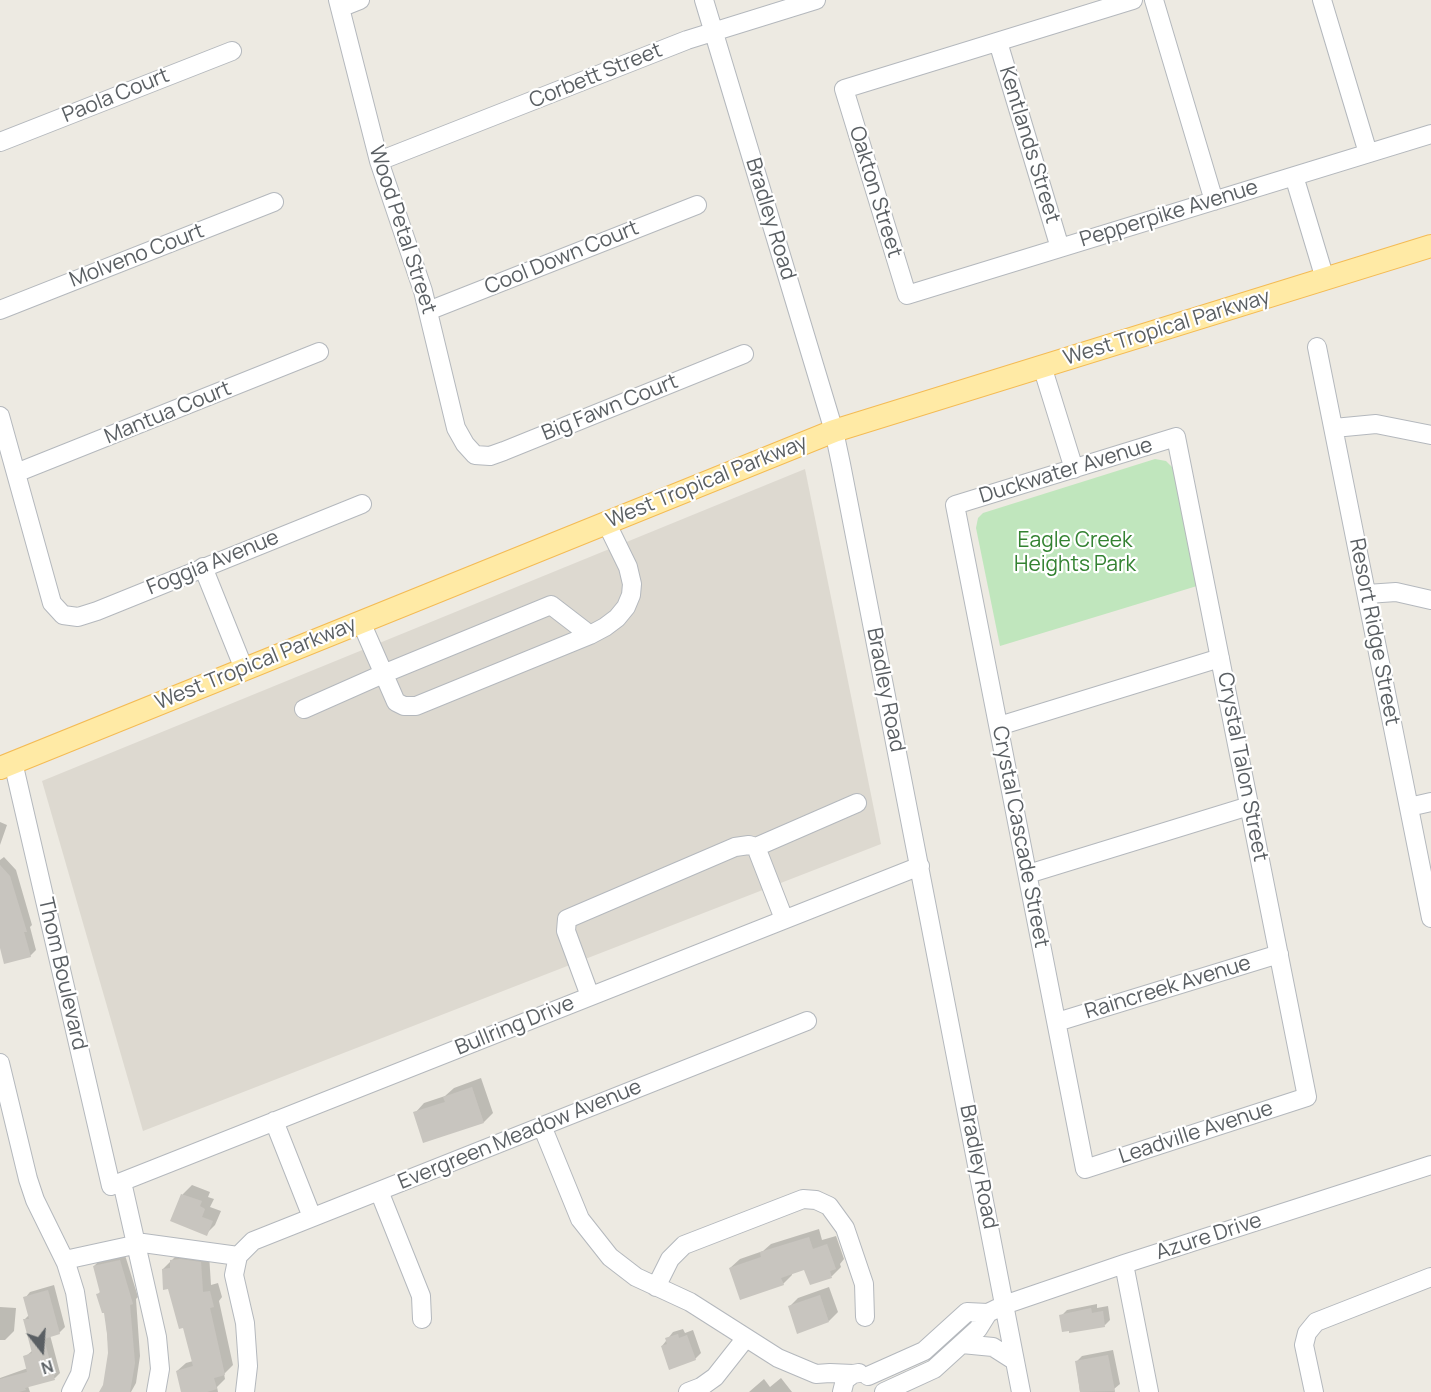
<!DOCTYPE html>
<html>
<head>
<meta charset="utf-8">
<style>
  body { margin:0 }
  #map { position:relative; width:1431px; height:1392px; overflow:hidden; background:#edeae2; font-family:Manrope,sans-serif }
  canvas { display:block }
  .north { position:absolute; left:12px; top:1320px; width:60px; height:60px; -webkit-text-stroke:4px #fff; paint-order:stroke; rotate:163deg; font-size:16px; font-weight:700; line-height:24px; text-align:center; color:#5a5f63 }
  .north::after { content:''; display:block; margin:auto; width:21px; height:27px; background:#5a5f63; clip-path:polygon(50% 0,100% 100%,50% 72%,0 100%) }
</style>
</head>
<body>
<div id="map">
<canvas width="1431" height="1392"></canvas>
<div class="north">N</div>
</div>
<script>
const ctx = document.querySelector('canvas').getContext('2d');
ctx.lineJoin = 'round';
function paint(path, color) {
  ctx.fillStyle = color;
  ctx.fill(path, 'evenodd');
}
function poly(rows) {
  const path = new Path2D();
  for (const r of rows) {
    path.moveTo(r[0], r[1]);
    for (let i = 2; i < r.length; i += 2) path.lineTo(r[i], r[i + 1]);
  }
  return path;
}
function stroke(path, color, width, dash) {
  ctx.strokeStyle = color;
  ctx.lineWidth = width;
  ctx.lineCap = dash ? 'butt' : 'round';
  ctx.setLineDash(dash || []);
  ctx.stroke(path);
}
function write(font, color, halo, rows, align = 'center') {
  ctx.font = font + ' Manrope,sans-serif';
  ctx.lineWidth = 4.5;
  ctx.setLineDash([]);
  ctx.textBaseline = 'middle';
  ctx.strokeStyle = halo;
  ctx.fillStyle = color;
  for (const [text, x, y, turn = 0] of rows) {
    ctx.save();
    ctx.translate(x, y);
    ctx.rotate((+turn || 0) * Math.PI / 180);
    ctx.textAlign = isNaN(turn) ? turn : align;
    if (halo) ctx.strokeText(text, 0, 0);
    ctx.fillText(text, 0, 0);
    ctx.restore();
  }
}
const education = poly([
  [805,469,881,844,143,1131,42,781]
]);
const green = poly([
  [1155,459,1166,461,1174,469,1197,586,1000,646,976,528,978,518,983,513]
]);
const shadow = poly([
  [0,822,7,825,0,845],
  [4,857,16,870,32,925,30,927,36,950,30,956,0,945,0,860],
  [481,1078,493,1113,484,1122,415,1113,424,1103,445,1096,454,1088],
  [192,1185,210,1192,208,1197,214,1199,210,1207,221,1211,215,1225,206,1234,172,1220,183,1194],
  [819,1229,822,1240,836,1236,844,1259,840,1264,841,1267,832,1276,811,1283,805,1268,792,1273,792,1275,783,1284,730,1268,740,1259,763,1251,771,1244],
  [180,1252,209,1254,211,1285,218,1283,222,1297,219,1301,233,1365,224,1374,225,1379,217,1387,218,1392,183,1392,177,1371,186,1363,193,1361,184,1326,163,1269],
  [125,1255,138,1297,136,1299,140,1356,136,1383,131,1392,101,1392,104,1385,109,1353,105,1311,98,1294,101,1291,94,1266,100,1260],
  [54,1285,65,1327,59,1333,50,1335,60,1373,55,1378,28,1386,30,1392,0,1392,0,1378,28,1368,25,1357,33,1350,25,1319,29,1315,25,1298,30,1292],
  [829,1287,838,1312,829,1321,789,1307,798,1298],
  [1097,1304,1097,1308,1108,1306,1110,1320,1105,1325,1061,1316,1067,1310],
  [0,1307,16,1308,14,1331,5,1340,0,1340],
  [683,1329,685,1333,693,1330,701,1353,695,1359,662,1346,673,1332],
  [1113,1350,1120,1384,1114,1389,1115,1392,1080,1392,1076,1362,1082,1356],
  [781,1378,792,1392,749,1392,764,1379,770,1387]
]);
const building = poly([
  [0,865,10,876,27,932,24,932,31,957,4,964,0,948],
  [472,1087,484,1123,423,1143,413,1112,445,1102,443,1097],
  [181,1194,202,1201,200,1206,205,1209,202,1217,213,1221,207,1236,170,1221],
  [809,1237,813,1249,827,1244,836,1269,830,1271,832,1278,810,1285,804,1270,781,1278,784,1285,740,1300,729,1268,761,1257,760,1252],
  [180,1259,201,1262,203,1292,210,1291,214,1307,210,1308,225,1375,214,1378,217,1389,207,1392,181,1392,176,1371,193,1366,183,1328,179,1329,168,1289,163,1290,162,1269,170,1268,170,1260],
  [120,1260,133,1304,130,1305,135,1363,130,1392,99,1392,103,1385,108,1353,107,1334,104,1313,102,1313,96,1294,100,1293,93,1266],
  [48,1290,60,1334,44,1339,55,1380,25,1388,26,1390,19,1392,0,1392,0,1379,27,1372,23,1356,32,1353,23,1319,29,1319,23,1297],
  [820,1295,829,1322,797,1334,788,1306],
  [1091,1308,1092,1313,1103,1311,1105,1327,1069,1333,1069,1331,1062,1332,1059,1315],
  [678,1334,679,1338,687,1335,696,1360,669,1370,661,1346,667,1344,665,1338],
  [1108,1355,1115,1391,1080,1392,1075,1361]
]);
const minor = poly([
  [338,0,379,161,423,291,456,428,465,444,475,455,490,456,504,451,744,354],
  [704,0,834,431,841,464,1021,1392],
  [1133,0,844,89,907,295,1431,134],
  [1154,0,1214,201],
  [1322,0,1368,153],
  [340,8,360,0],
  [998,42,1060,248],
  [0,142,232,51],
  [379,161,687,40,816,0],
  [1294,176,1325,279],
  [0,310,274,202],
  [428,311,697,205],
  [1317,347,1431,918],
  [1042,366,1074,469],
  [0,416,52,603,63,615,78,617,97,611,362,504],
  [1334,428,1376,424,1431,435],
  [1176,437,1307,1097,1085,1169,955,505,1176,437],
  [16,473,319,352],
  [203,567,244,669],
  [1367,594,1396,592,1431,600],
  [361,622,396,702,404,706,416,706,590,635,605,627,617,618,626,607,631,595,632,584,628,567,606,522],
  [304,709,383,674,551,605,590,635],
  [999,726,1220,658],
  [13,762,111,1186,920,866],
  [1409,807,1431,802],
  [756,847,857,803],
  [1028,874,1249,806],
  [590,996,566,931,567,919,735,847,749,845,756,847,784,919],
  [1057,1022,1279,954],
  [0,1063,28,1179,35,1200,66,1263,75,1292,84,1351,80,1374,71,1392],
  [274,1121,312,1217],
  [542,1126,580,1219,610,1257,636,1277,690,1302,778,1358,816,1374,830,1373,853,1374],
  [122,1182,157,1337,160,1369,156,1392],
  [379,1191,421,1296,422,1319],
  [238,1256,253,1241,807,1021],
  [238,1256,234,1275,245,1323,248,1366,245,1392],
  [65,1260,143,1243,238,1256],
  [1124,1264,1149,1392],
  [656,1287,670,1259,684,1245,803,1199,816,1200,829,1206,845,1228,864,1284,865,1317],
  [962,1344,993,1347,1015,1361],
  [868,1376,924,1351,967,1312,988,1313,1004,1305,1124,1264,1431,1165],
  [688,1392,701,1387,715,1377,745,1339],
  [842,1392,845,1380,853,1374,859,1373],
  [884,1392,934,1369,978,1329,988,1313],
  [1314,1392,1304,1345,1307,1333,1316,1322,1431,1277]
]);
const major = poly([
  [0,768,834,431,1431,246]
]);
const streetNames = [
  ["Corbett Street",596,76,-22],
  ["Paola Court",116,96,-22],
  ["Kentlands Street",1029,145,73],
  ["Oakton Street",875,192,73],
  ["Pepperpike Avenue",1169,214,-17],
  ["Bradley Road",770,219,73],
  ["Wood Petal Street",402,230,72],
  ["Molveno Court",137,256,-21],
  ["Cool Down Court",562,258,-22],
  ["West Tropical Parkway",1167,328,-17],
  ["Big Fawn Court",610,408,-22],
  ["Mantua Court",168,413,-22],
  ["Duckwater Avenue",1066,471,-17],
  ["West Tropical Parkway",707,482,-22],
  ["Foggia Avenue",213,563,-22],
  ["Resort Ridge Street",1374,632,79],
  ["West Tropical Parkway",256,664,-22],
  ["Bradley Road",885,690,79],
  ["Crystal Talon Street",1242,767,79],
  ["Crystal Cascade Street",1020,837,79],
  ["Thom Boulevard",62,974,77],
  ["Raincreek Avenue",1168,988,-17],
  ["Bullring Drive",515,1026,-22],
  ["Leadville Avenue",1196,1133,-18],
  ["Evergreen Meadow Avenue",520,1135,-22],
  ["Bradley Road",978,1167,79],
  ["Azure Drive",1209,1237,-18]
];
const parkNames = [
  ["Eagle Creek",1075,541],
  ["Heights Park",1075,565]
];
paint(education, '#ddd9d0');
paint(green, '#c0e6bd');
paint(shadow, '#0003');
paint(building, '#c8c5bf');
stroke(minor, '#b4b8bd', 20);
stroke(major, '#f4bb54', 24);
stroke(minor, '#fff', 18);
stroke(major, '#ffeaa5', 22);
write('21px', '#5a5f63', '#fff', streetNames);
write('21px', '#348232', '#fff', parkNames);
</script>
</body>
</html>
